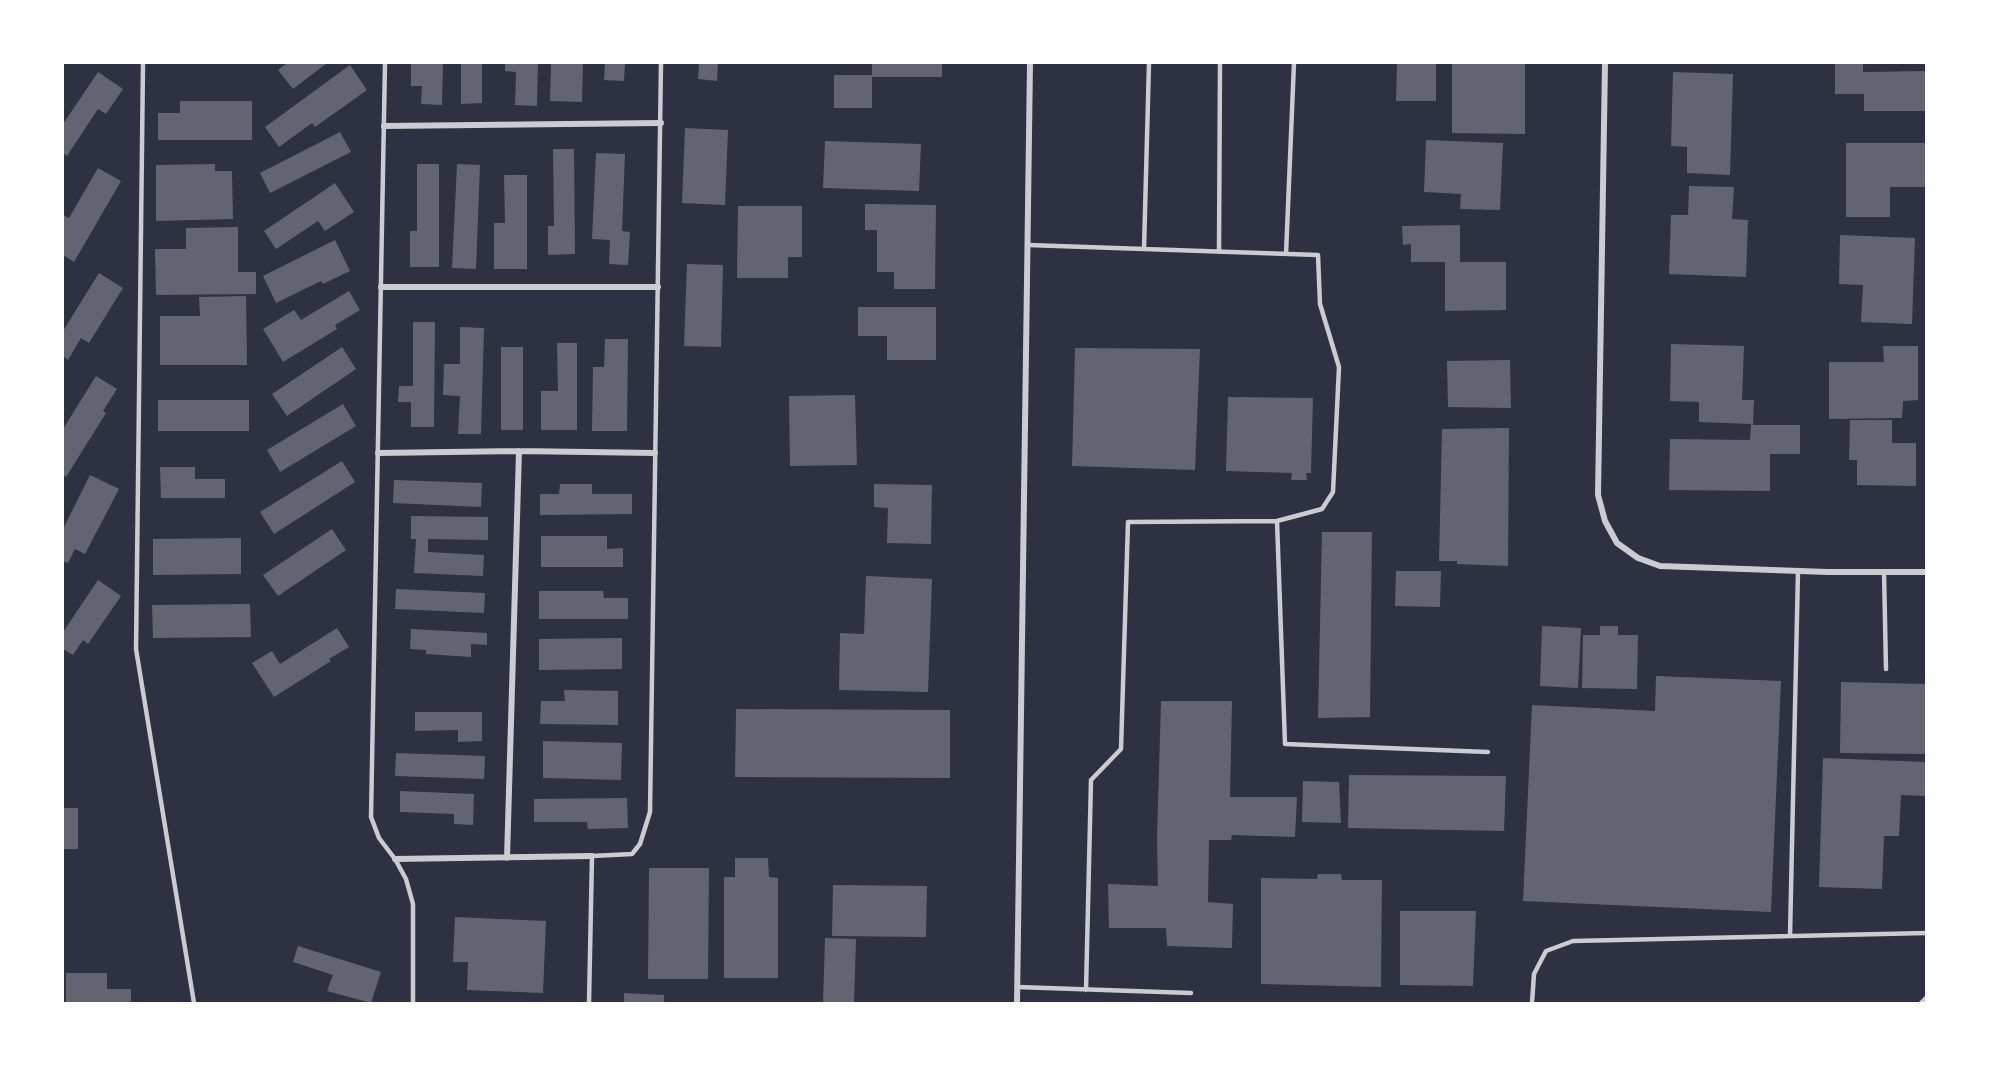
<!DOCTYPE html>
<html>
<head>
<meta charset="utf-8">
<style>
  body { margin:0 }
  #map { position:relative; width:1989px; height:1066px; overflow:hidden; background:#2d3142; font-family:"Asap Condensed",sans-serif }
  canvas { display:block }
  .frame { position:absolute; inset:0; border:64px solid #fff; pointer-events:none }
</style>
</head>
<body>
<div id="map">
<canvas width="1989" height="1066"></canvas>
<div class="frame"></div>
</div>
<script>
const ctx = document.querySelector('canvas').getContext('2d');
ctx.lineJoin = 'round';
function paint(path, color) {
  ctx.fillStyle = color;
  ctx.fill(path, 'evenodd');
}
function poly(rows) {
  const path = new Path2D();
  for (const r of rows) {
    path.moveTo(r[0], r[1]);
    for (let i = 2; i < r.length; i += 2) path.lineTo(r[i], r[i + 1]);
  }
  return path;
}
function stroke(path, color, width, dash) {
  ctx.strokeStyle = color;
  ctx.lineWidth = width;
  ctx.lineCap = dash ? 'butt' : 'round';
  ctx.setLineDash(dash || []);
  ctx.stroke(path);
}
const building = poly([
  [287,63,327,63,293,89,278,70],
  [411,63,443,63,442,105,421,104,422,86,411,86],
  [461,63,482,63,482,103,461,104],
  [505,63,538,63,537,106,515,105,516,72,505,71],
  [551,63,583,63,582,102,550,101],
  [605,63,625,63,624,81,604,80],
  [699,63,718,63,717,81,698,79],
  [872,63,942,63,942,77,872,77,872,108,834,108,834,75,872,75],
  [1397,63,1436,63,1436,101,1396,101],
  [1452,63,1525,63,1525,134,1452,133],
  [1835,63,1863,63,1863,72,1925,71,1926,111,1864,111,1864,94,1835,94],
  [350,65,367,90,315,127,312,123,279,147,265,127],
  [98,72,123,89,106,114,98,109,67,156,63,153,63,124],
  [1673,72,1733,74,1730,175,1687,173,1687,147,1671,146],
  [180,101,252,101,252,140,158,140,158,113,180,113],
  [685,128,728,130,725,205,682,203],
  [340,132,351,152,270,193,260,173],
  [1426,140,1503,143,1500,210,1460,209,1461,194,1424,192],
  [825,141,921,144,919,191,823,188],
  [1846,143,1926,143,1926,187,1890,187,1890,217,1846,217],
  [553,149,574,149,575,254,548,255,548,226,554,226],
  [596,153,625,154,622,231,630,232,628,265,609,264,610,240,592,239],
  [215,164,215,171,232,171,233,219,156,221,156,165],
  [417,164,439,164,439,267,410,267,410,231,417,231],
  [457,164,480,165,476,269,452,268],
  [98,168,121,181,74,262,63,255,63,215,69,218],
  [504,175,527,175,527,269,494,269,494,223,505,223],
  [335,183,354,212,325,231,318,221,276,249,264,231],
  [1689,186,1734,187,1732,219,1748,220,1746,277,1669,274,1671,215,1688,215],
  [865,204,936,205,935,289,894,289,894,272,877,272,877,230,865,230],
  [738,206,802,206,802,257,788,257,788,278,737,278],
  [1460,225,1460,262,1506,262,1506,310,1445,311,1445,262,1411,262,1411,244,1403,245,1402,226],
  [238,227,238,272,256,272,256,294,156,295,155,249,186,249,186,228],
  [1840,235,1915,238,1912,324,1861,322,1863,285,1839,284],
  [335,240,350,271,323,284,321,281,276,303,263,276],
  [687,264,723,265,721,347,684,346],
  [99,273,123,288,89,343,81,338,68,360,63,356,63,331],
  [349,291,360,310,335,325,337,329,283,362,263,329,294,310,301,320],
  [246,296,247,365,160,365,160,316,200,316,199,297],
  [858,307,936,307,936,360,887,360,887,336,858,336],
  [413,322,435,322,434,427,411,427,411,402,398,402,399,386,413,386],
  [460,327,484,328,481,434,458,434,460,396,443,395,444,364,460,364],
  [605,339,628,339,627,431,592,431,593,367,604,367],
  [557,343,577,343,577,430,541,430,541,391,558,391],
  [1671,344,1744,346,1742,400,1754,400,1753,425,1800,425,1800,454,1770,454,1770,491,1669,490,1670,439,1750,440,1751,424,1699,422,1699,402,1670,401],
  [1883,346,1918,346,1918,400,1903,401,1902,418,1829,419,1829,362,1884,362],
  [342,347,356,369,287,416,272,394],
  [501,347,523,347,523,430,501,430],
  [1075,348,1200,349,1195,470,1072,466],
  [1510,360,1511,408,1448,407,1447,361],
  [96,376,117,389,103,411,106,413,66,477,63,475,63,429],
  [855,395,857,465,790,466,789,396],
  [1228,397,1313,398,1311,473,1306,473,1307,480,1291,480,1292,473,1226,471],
  [158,400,249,400,249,431,158,431],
  [343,404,356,426,280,472,267,450],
  [1850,420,1892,420,1892,443,1916,443,1916,486,1857,485,1857,460,1849,460],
  [1509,428,1508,566,1457,564,1457,561,1439,561,1442,429],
  [342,461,355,482,274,534,260,512],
  [160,467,195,467,195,479,225,479,225,498,161,498],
  [90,475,119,489,85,554,75,549,68,563,63,561,63,529],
  [394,480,482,483,481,507,393,503],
  [560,484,592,484,592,494,632,494,632,514,540,515,540,494,559,494],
  [874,484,932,485,931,544,887,543,888,508,874,507],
  [411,516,488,517,488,540,428,539,428,552,484,555,483,576,414,573,416,539,411,539],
  [332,529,346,550,278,596,263,575],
  [1322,532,1372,532,1370,717,1318,718],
  [541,536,607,536,607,549,623,548,623,567,541,567],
  [241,538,241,574,153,575,153,539],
  [1396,571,1441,571,1440,607,1395,606],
  [866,576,932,579,928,692,839,690,840,633,864,634],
  [98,580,121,596,88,644,83,640,73,655,63,649,63,632],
  [396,589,485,593,484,613,395,609],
  [539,591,603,591,604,598,628,598,628,619,539,619],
  [250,604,251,637,153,638,152,605],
  [1542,626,1581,628,1578,688,1540,686],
  [1600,626,1618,626,1618,635,1638,635,1637,689,1582,688,1583,635,1600,635],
  [337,628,349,647,329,659,331,661,274,697,252,663,272,651,280,664],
  [411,629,487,633,487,645,471,644,471,657,426,654,426,650,410,649],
  [622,638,622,669,539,670,539,639],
  [1656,676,1781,681,1771,912,1523,901,1532,705,1655,711],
  [1841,682,1926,684,1926,754,1840,753],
  [564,690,618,691,618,725,540,724,541,701,565,701],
  [1161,701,1232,701,1230,797,1297,797,1295,837,1232,835,1231,840,1209,840,1208,902,1233,904,1232,948,1167,946,1166,928,1109,928,1108,884,1158,886,1157,839],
  [736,709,950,710,950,778,735,777],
  [415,712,482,712,482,741,458,742,458,730,415,731],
  [543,741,622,743,621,780,543,778],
  [396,753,485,756,484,779,395,776],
  [1823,758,1926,762,1926,796,1901,795,1899,836,1884,836,1882,889,1819,887],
  [1349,775,1506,776,1504,831,1348,828],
  [1303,781,1339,782,1341,823,1302,822],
  [400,791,474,794,473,825,454,824,454,814,400,812],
  [627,798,628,828,588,829,587,822,534,822,534,799],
  [63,808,78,808,78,849,63,849],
  [735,858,768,858,769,877,778,878,778,978,724,978,724,877,735,877],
  [649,868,709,868,708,979,648,979],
  [1318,874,1341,874,1342,880,1382,880,1381,987,1261,984,1261,878,1317,879],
  [833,885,927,886,926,937,832,936],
  [1400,911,1476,911,1473,986,1400,985],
  [455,917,546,921,543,993,467,990,468,962,453,962],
  [825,938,856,939,854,1003,823,1003],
  [298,946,381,972,371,1003,327,991,333,975,293,962],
  [66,973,107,973,107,989,131,989,131,1003,66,1003],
  [624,993,664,995,664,1003,624,1003]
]);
const service = poly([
  [143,63,136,649,194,1003],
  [385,63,371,817,379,838,395,859,406,879,413,904,413,1003],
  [1028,245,1318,255,1320,304,1339,367,1333,492,1322,509,1277,521,1128,522,1121,749,1091,780,1086,990],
  [1144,249,1149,63],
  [1219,252,1220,63],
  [1286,254,1294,63],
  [1277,521,1285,744,1488,752],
  [1884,572,1886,669],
  [1790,936,1798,571],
  [1017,987,1191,993],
  [589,1003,592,856,632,854,640,844,650,812,661,63],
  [1532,1003,1534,974,1546,951,1573,941,1926,933],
  [1921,1003,1926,998]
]);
const minor = poly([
  [1605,63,1598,495,1605,521,1617,543,1638,558,1660,566,1828,572,1926,572],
  [384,126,661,123],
  [381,287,658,287],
  [378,453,519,451,655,453],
  [507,858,519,451],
  [395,859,592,856],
  [1017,1003,1030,63]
]);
paint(building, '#626471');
stroke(service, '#caccd0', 4.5);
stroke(minor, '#caccd0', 6);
</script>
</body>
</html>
